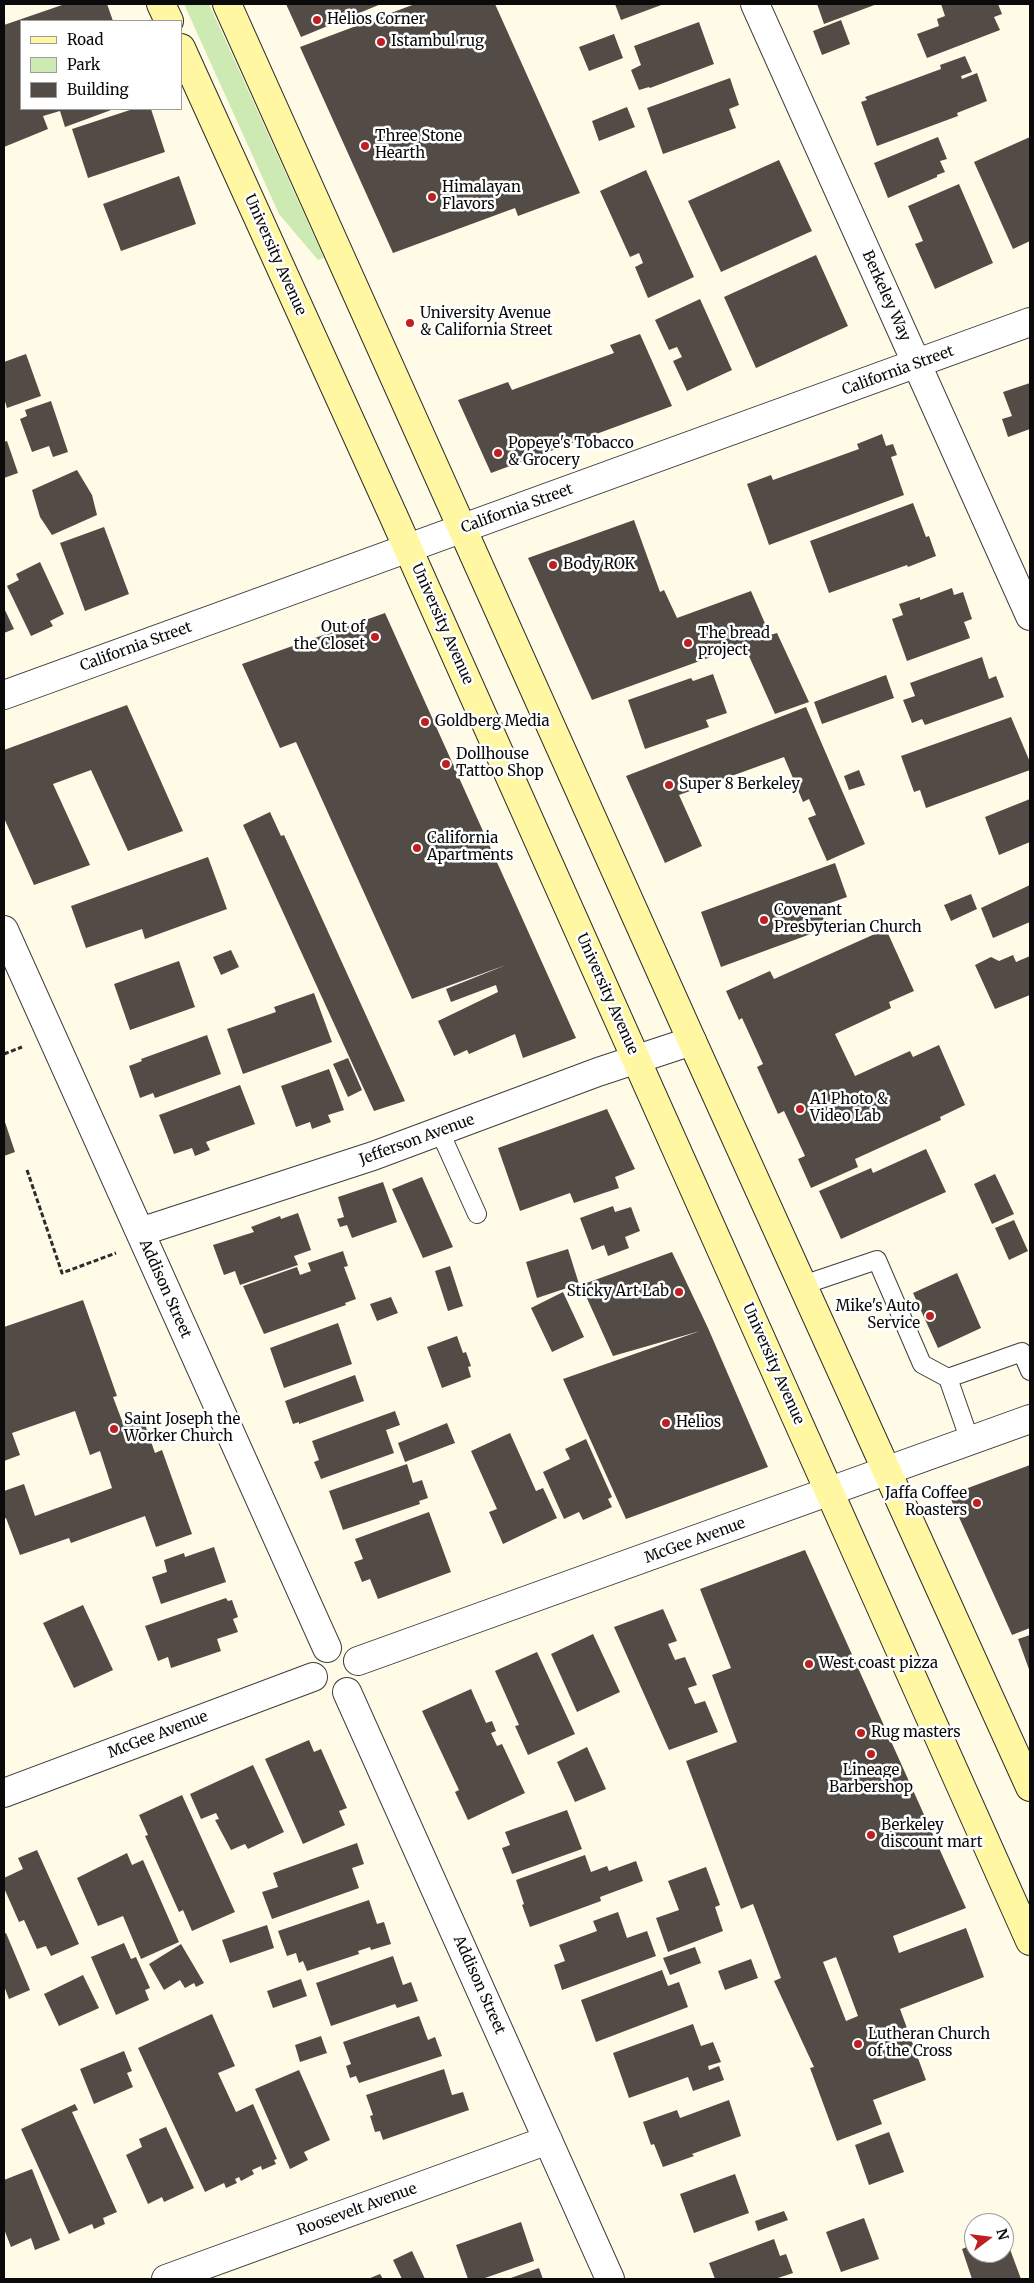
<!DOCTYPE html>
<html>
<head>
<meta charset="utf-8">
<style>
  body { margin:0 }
  #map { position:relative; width:1034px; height:2283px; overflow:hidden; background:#fffbe7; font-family:Merriweather,serif }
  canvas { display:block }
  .frame { position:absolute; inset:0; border:5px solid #0a0a0a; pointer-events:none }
  .legend { position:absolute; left:20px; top:20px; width:162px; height:90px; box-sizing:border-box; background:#fff; border:1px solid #9d9d9d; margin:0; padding:6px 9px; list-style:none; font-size:15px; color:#0a0a0a }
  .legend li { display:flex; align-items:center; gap:10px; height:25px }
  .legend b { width:25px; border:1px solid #9d9d9d }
  .north { position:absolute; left:964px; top:2213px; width:50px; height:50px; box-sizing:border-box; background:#fff; border:1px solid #9d9d9d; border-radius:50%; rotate:75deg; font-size:14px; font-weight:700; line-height:20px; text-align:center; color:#0a0a0a }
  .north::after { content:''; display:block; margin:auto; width:18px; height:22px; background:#bd1f22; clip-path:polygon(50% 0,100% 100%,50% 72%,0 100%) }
</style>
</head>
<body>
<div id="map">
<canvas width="1034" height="2283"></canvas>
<div class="frame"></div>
<ul class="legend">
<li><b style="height:6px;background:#fff7a2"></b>Road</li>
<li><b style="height:14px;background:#cceab1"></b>Park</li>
<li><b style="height:14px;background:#534c46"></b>Building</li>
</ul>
<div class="north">N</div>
</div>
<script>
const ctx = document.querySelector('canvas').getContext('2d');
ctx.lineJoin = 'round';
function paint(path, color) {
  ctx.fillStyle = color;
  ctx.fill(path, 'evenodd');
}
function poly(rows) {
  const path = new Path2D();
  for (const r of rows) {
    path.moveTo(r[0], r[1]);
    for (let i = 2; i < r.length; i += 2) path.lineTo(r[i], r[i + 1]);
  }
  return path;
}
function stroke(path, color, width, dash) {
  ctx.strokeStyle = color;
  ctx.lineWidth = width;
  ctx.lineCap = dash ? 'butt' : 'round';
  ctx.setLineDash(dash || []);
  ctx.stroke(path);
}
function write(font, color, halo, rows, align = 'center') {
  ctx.font = font + ' Merriweather,serif';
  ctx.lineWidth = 5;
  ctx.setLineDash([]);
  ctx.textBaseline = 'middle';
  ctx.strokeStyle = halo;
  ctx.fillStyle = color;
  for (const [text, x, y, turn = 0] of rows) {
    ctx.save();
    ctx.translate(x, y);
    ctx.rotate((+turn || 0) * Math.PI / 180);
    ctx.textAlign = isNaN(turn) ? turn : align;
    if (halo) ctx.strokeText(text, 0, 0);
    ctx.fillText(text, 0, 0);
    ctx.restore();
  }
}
const green = poly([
  [184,4,209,4,324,258,318,260,279,214]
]);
const building = poly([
  [65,4,107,4,113,21,21,21,21,109,114,109,65,127,60,111,43,116,48,129,4,147,4,25],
  [286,4,381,4,301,37],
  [415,4,495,4,580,193,518,216,515,208,393,253,300,47],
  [615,4,664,4,621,20],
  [817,4,877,4,824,24],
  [941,4,998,4,1002,14,994,17,1000,30,927,58,917,34,939,26,937,19,945,16],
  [841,20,850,44,822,55,813,31],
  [699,22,714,64,650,88,649,87,639,90,631,70,641,65,634,46],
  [614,34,623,58,589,71,579,47],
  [965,56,972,72,961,76,962,79,977,73,987,101,957,113,958,116,877,146,861,102,867,100,865,97,941,69,940,65],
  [730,78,739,105,729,109,736,128,663,154,647,108],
  [627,107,635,127,599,141,592,121],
  [133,109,151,109,165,152,88,178,72,129],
  [938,137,947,159,940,161,945,172,937,175,937,177,888,198,874,163],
  [1030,137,1030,241,1013,249,974,162],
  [779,160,812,231,721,272,688,201],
  [646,170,694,277,648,298,635,267,643,263,639,253,630,257,600,191],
  [179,176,196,224,121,251,103,204],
  [959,184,993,263,935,289,915,244,923,241,908,206],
  [816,255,848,326,756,368,724,297],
  [700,299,732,370,687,391,673,361,682,357,677,347,669,350,655,320],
  [640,334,672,406,491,473,458,400,508,382,512,390,614,353,610,345],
  [26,354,41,396,7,408,4,398,4,362],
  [1030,383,1030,429,1008,437,1002,419,1012,416,1003,392],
  [51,401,68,452,53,457,49,446,32,452,20,419,27,416,25,410],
  [882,434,886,446,893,444,897,455,891,457,904,495,769,545,747,484,771,475,773,480,859,449,857,444],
  [7,441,18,473,4,478,4,442],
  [77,470,92,495,97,515,52,535,40,517,32,490],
  [913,503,926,537,929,536,936,556,908,567,907,565,829,593,810,541],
  [634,520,660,592,664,590,677,618,751,591,770,635,777,633,809,702,775,714,744,645,592,700,528,558],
  [104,527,129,594,85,611,60,543],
  [40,562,64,614,50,621,53,626,31,636,7,586,19,580,16,574],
  [952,588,954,595,963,592,972,619,964,622,970,638,907,661,892,619,903,615,899,604,920,597,920,600],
  [4,608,14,629,4,633],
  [385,613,576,1038,523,1058,515,1034,469,1054,467,1050,454,1056,438,1021,498,992,496,985,451,1002,446,989,506,965,412,999,296,742,280,748,242,664],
  [982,657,989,679,996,676,1004,697,925,725,922,719,912,723,903,700,915,696,910,683],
  [713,674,727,713,706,720,709,727,645,749,628,700,691,678,693,681],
  [886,675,894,698,822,724,814,702],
  [127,705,183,831,128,851,91,770,53,784,90,865,34,885,4,818,4,750],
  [806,707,865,844,827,861,808,818,816,815,809,799,803,802,784,757,679,795,702,846,665,863,626,776],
  [1011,717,1030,762,1030,770,926,808,920,790,914,792,901,756],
  [859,770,865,785,849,790,844,776],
  [1030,799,1030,842,999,855,985,817],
  [270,812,281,836,284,835,405,1101,374,1111,243,825],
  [208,857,227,909,145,939,142,929,86,948,71,906],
  [835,863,847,897,819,907,827,928,721,967,701,912],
  [1030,885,1030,922,993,938,981,908],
  [971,894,977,909,951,921,944,905],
  [886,929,914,991,889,1002,891,1008,835,1034,855,1076,910,1051,913,1057,939,1045,965,1105,940,1117,941,1120,855,1159,858,1167,811,1188,798,1159,805,1156,784,1111,778,1114,757,1067,763,1064,742,1018,739,1020,726,991,770,971,774,979],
  [231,950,239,967,221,975,213,957],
  [1013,955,1016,962,1030,956,1030,995,995,1009,975,965,991,957,999,961],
  [179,961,195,1007,130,1030,114,984],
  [314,993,332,1042,243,1074,227,1029,276,1012,274,1007],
  [207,1035,221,1074,155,1098,153,1093,140,1098,129,1066,142,1061,141,1059],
  [348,1058,362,1090,348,1097,333,1064],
  [329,1069,344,1110,328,1115,331,1122,312,1129,310,1122,296,1127,281,1086],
  [240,1085,255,1124,206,1142,210,1150,195,1156,192,1148,174,1154,159,1115],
  [607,1109,635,1169,615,1177,619,1188,574,1203,570,1193,520,1211,498,1148],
  [4,1119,15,1152,4,1156],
  [926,1149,946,1192,841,1239,819,1191,871,1168,873,1173],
  [995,1174,1014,1214,992,1224,974,1184],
  [422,1177,453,1247,423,1258,392,1189],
  [383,1182,397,1222,352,1238,347,1225,340,1227,337,1219,344,1217,338,1197],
  [613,1206,615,1212,631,1207,640,1231,625,1237,629,1248,608,1256,604,1245,592,1250,580,1218],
  [298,1213,311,1250,294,1256,298,1265,240,1285,235,1271,224,1275,213,1245,254,1232,251,1227,280,1216,281,1219],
  [1014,1220,1028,1251,1009,1260,995,1228],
  [568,1249,579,1284,537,1298,526,1262],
  [343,1251,348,1266,344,1267,356,1299,345,1303,346,1305,264,1334,243,1286,297,1267,300,1275,311,1271,308,1263],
  [672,1252,708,1328,768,1467,626,1519,563,1379,700,1331,613,1356,581,1285],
  [450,1266,463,1306,448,1311,435,1271],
  [957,1273,981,1328,938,1348,913,1293],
  [563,1292,584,1337,552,1352,531,1308],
  [391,1297,398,1313,377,1321,370,1304],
  [83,1300,117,1396,113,1397,124,1426,143,1419,155,1453,162,1450,192,1534,156,1547,145,1516,71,1543,69,1538,20,1555,6,1518,4,1519,4,1491,24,1484,35,1516,112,1488,100,1451,90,1455,75,1411,12,1433,20,1455,4,1461,4,1327],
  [338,1323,352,1364,284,1388,270,1348],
  [457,1336,463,1353,466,1352,471,1366,468,1367,471,1377,442,1388,427,1347],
  [355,1375,364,1401,299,1424,299,1422,293,1424,285,1401],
  [395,1411,400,1425,386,1430,394,1453,321,1479,314,1462,319,1460,312,1441],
  [447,1423,455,1443,405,1462,398,1443],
  [510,1433,536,1491,543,1488,557,1518,503,1544,489,1512,497,1509,471,1451],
  [586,1439,612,1497,608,1499,612,1507,583,1520,579,1512,564,1519,543,1472,570,1459,565,1449],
  [407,1464,413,1483,422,1480,428,1498,419,1501,420,1504,343,1530,329,1491],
  [1030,1465,1030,1628,1012,1635,949,1495],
  [429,1512,451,1572,378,1599,370,1579,362,1582,354,1562,363,1559,355,1539],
  [214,1547,226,1582,161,1604,152,1577,167,1572,164,1560,184,1553,185,1557],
  [805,1550,966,1908,893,1936,899,1953,966,1928,984,1977,900,2009,926,2080,873,2100,882,2124,837,2141,810,2068,814,2067,774,1981,781,1978,753,1904,741,1909,686,1761,737,1742,712,1675,731,1668,700,1589],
  [836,1957,858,2016,846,2021,823,1962],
  [226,1598,228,1601,232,1600,238,1617,233,1619,238,1632,217,1639,221,1651,171,1668,168,1657,158,1661,145,1626],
  [83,1605,113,1670,74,1688,43,1623],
  [663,1609,677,1641,668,1644,675,1660,685,1657,697,1685,688,1688,695,1704,705,1701,718,1732,669,1750,614,1627],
  [593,1634,620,1692,577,1712,551,1654],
  [1030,1635,1030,1672,1018,1639],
  [537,1652,575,1734,528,1755,515,1726,519,1725,495,1671],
  [471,1689,486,1723,492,1721,496,1731,491,1733,497,1746,502,1744,525,1793,468,1820,455,1792,459,1790,422,1711],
  [309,1740,314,1752,321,1749,347,1808,339,1811,345,1825,303,1844,265,1759],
  [587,1747,606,1789,575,1802,557,1762],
  [253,1765,284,1832,248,1849,245,1844,231,1850,215,1820,219,1819,216,1813,201,1819,190,1794],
  [182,1795,235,1912,192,1931,183,1910,179,1912,145,1836,148,1835,139,1815],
  [567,1810,582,1849,512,1874,502,1848,510,1845,505,1832],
  [357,1843,364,1864,352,1868,359,1888,272,1919,262,1892,278,1887,273,1873],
  [37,1850,79,1944,51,1956,46,1946,37,1949,24,1920,19,1922,4,1888,4,1878,23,1869,18,1858],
  [127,1853,132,1865,143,1860,179,1942,141,1959,123,1916,98,1926,77,1878],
  [585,1855,591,1872,607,1866,609,1871,636,1861,643,1881,600,1897,601,1901,530,1927,522,1905,524,1904,516,1880],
  [706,1867,720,1905,715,1907,723,1931,668,1952,656,1918,679,1910,668,1881],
  [369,1900,377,1924,384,1922,391,1944,371,1950,370,1947,358,1951,359,1954,307,1971,303,1961,299,1963,296,1953,287,1956,278,1931],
  [618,1912,627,1938,647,1931,656,1956,562,1990,554,1965,565,1961,559,1945,597,1931,593,1921],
  [267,1925,274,1948,230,1963,222,1940],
  [6,1933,30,1990,9,1999,4,1986,4,1934],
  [124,1943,131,1959,136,1957,150,1988,145,1990,149,2000,116,2015,91,1957],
  [181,1944,204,1983,196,1987,194,1983,185,1988,180,1980,164,1990,149,1964],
  [695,1947,701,1963,670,1975,663,1958],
  [393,1956,403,1985,411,1982,418,2001,397,2008,395,2004,331,2026,316,1983],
  [751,1959,758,1978,725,1990,718,1971],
  [662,1970,668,1986,679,1982,688,2007,596,2042,581,2000],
  [83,1975,99,2008,59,2026,44,1994],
  [301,1979,307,1996,273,2008,267,1991],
  [212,2014,235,2066,218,2073,236,2112,253,2104,277,2159,274,2160,276,2164,262,2170,261,2166,252,2170,254,2174,241,2181,239,2177,235,2179,237,2183,226,2188,224,2183,205,2192,138,2048],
  [419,2016,428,2040,435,2037,442,2056,359,2083,356,2076,350,2078,346,2066,351,2064,343,2042],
  [693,2024,701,2046,713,2042,721,2062,708,2066,709,2070,719,2066,724,2080,693,2091,688,2077,629,2098,613,2053],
  [321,2036,327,2053,300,2062,295,2045],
  [124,2051,132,2071,127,2073,133,2087,94,2104,80,2069],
  [444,2069,452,2095,463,2092,469,2110,383,2140,380,2131,375,2132,370,2116,373,2115,366,2095],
  [299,2070,330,2140,304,2152,308,2160,290,2169,255,2089],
  [729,2100,741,2136,692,2154,694,2156,663,2167,654,2144,651,2145,643,2122,677,2110,680,2118],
  [75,2104,78,2110,72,2112,117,2212,103,2218,105,2224,94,2229,92,2224,69,2234,21,2129],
  [166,2127,194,2188,164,2202,162,2197,148,2204,126,2155,142,2147,139,2139],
  [889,2132,904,2172,869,2185,855,2145],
  [32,2169,60,2240,35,2250,31,2238,11,2247,4,2229,4,2180],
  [735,2174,749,2213,694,2233,680,2194],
  [784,2211,788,2220,758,2231,755,2221],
  [864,2218,879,2259,841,2272,826,2232],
  [521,2222,534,2261,482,2279,468,2279,456,2245],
  [1004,2233,1021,2279,972,2279,962,2249,974,2244,974,2253,1004,2253],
  [774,2239,780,2256,786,2254,793,2273,775,2279,715,2279,709,2263],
  [412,2251,425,2279,402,2279,393,2260],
  [539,2268,543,2279,508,2279],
  [380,2274,383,2279,368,2279]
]);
const path = poly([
  [4,1054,22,1047],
  [27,1170,62,1273,116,1253]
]);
const service = poly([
  [440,1132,477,1214],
  [803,1285,877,1260,922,1364,948,1378,1022,1352,1030,1371],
  [948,1378,970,1441]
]);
const minor = poly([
  [755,4,1030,616],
  [4,695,1030,322],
  [4,930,327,1648],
  [140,1232,373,1156,598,1072,692,1041],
  [358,1661,1030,1419],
  [347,1692,610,2279],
  [4,1793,313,1677],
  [166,2279,548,2140]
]);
const secondary = poly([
  [161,4,169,21],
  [227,4,692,1041,1030,1787],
  [181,48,393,515,1030,1941]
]);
const markers = [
  [317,20,5,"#bd1f22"],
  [381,42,5,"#bd1f22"],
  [365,146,5,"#bd1f22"],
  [432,197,5,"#bd1f22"],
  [410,323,5,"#bd1f22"],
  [498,453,5,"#bd1f22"],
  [553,565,5,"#bd1f22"],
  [375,637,5,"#bd1f22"],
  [688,643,5,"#bd1f22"],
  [425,722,5,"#bd1f22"],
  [446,764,5,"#bd1f22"],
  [669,785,5,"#bd1f22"],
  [417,848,5,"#bd1f22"],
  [764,920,5,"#bd1f22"],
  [800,1109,5,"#bd1f22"],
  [679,1292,5,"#bd1f22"],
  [930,1316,5,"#bd1f22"],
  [666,1423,5,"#bd1f22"],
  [114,1429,5,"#bd1f22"],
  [977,1503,5,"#bd1f22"],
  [809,1664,5,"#bd1f22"],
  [861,1733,5,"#bd1f22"],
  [871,1754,5,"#bd1f22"],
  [871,1835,5,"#bd1f22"],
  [858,2044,5,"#bd1f22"]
];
const poiNames = [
  ["Helios Corner",327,20],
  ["Istambul rug",391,42],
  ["Three Stone",375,137],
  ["Hearth",375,154],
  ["Himalayan",442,188],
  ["Flavors",442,205],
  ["University Avenue",420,314],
  ["& California Street",420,331],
  ["Popeye's Tobacco",508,444],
  ["& Grocery",508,461],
  ["Body ROK",563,565],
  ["Out of",365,628,"right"],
  ["the Closet",365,645,"right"],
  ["The bread",698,634],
  ["project",698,651],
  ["Goldberg Media",435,722],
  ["Dollhouse",456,755],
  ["Tattoo Shop",456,772],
  ["Super 8 Berkeley",679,785],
  ["California",427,839],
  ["Apartments",427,856],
  ["Covenant",774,911],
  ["Presbyterian Church",774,928],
  ["A1 Photo &",810,1100],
  ["Video Lab",810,1117],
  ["Sticky Art Lab",669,1292,"right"],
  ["Mike's Auto",920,1307,"right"],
  ["Service",920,1324,"right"],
  ["Saint Joseph the",124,1420],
  ["Worker Church",124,1437],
  ["Helios",676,1423],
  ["Jaffa Coffee",967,1494,"right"],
  ["Roasters",967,1511,"right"],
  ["West coast pizza",819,1664],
  ["Rug masters",871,1733],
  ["Lineage",871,1771,"center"],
  ["Barbershop",871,1788,"center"],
  ["Berkeley",881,1826],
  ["discount mart",881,1843],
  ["Lutheran Church",868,2035],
  ["of the Cross",868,2052]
];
const streetNames = [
  ["University Avenue",275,255,66],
  ["Berkeley Way",886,296,66],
  ["California Street",898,371,-20],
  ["California Street",517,509,-20],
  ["University Avenue",442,624,66],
  ["California Street",136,647,-20],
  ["University Avenue",607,994,66],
  ["Jefferson Avenue",417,1140,-20],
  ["Addison Street",165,1289,66],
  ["University Avenue",773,1364,66],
  ["McGee Avenue",695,1541,-20],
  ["McGee Avenue",158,1735,-21],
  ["Addison Street",479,1985,66],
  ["Roosevelt Avenue",357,2210,-20]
];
paint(green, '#cceab1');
paint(building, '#534c46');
stroke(service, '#3d3d3d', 20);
stroke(minor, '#3d3d3d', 30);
stroke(secondary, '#2c2c2c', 30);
stroke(path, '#2c2c2c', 3, [5, 2.5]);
stroke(service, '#fff', 18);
stroke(minor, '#fff', 28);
stroke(secondary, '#fff7a2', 28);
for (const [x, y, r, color] of markers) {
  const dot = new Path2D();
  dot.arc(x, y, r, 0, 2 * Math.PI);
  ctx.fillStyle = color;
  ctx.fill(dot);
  stroke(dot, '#fff', 2);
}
write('15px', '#0a0a0a', '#fff', poiNames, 'left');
write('15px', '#0a0a0a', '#fff', streetNames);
</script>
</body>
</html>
